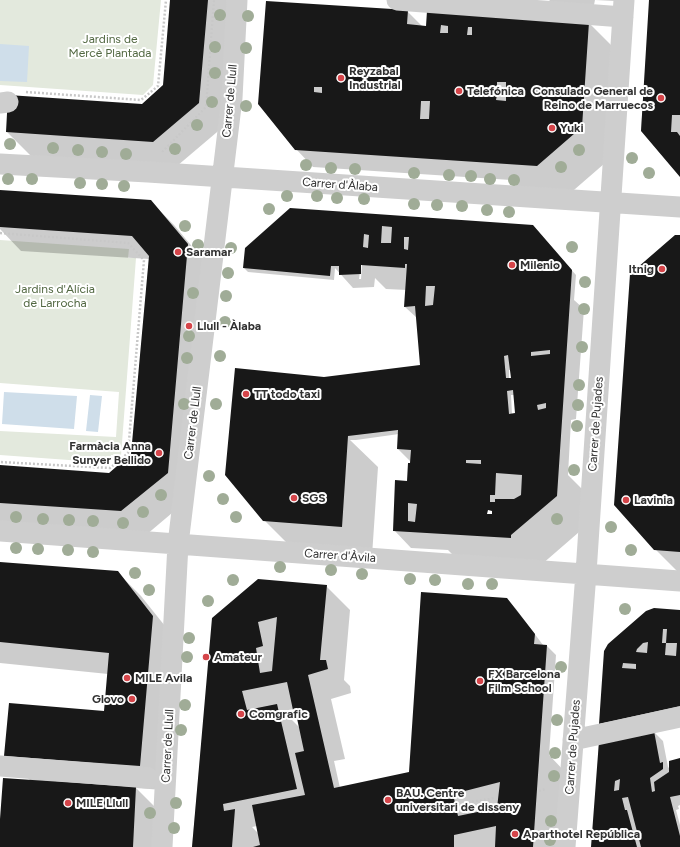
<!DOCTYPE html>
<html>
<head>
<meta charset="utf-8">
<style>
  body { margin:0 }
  canvas { display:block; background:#fff }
</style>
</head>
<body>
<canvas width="680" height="847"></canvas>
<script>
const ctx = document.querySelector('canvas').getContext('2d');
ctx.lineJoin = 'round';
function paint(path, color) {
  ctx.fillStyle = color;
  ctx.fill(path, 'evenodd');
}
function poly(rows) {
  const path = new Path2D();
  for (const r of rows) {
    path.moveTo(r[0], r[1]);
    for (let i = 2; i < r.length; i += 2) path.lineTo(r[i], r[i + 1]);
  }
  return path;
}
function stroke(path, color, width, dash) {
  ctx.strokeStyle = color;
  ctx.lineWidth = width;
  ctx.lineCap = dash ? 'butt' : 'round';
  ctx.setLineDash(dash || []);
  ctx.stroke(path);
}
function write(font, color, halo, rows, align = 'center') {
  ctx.font = font + ' Figtree,sans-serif';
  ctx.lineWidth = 4;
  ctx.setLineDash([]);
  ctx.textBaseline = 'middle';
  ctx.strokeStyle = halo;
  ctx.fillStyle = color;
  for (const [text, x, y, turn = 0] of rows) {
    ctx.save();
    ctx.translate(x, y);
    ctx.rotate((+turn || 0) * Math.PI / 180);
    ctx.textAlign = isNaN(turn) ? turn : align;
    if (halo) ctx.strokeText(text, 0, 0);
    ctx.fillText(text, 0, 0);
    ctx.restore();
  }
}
const green = poly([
  [0,0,161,0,153,85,143,95,0,85],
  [0,240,129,249,128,258,136,258,121,456,111,455,110,463,0,455,0,431,116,437,119,392,0,383]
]);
const water = poly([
  [0,44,29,46,27,82,0,81],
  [4,392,77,396,74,429,2,424],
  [90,395,102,396,98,432,86,431]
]);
const shadow = poly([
  [171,0,234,0,223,127,177,166,31,156,7,132,142,105,164,86],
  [549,0,616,0,615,1,595,0,594,5,552,3],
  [650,0,680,0,680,175,641,130],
  [407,11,422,26,427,27,428,13,589,23,619,53,612,157,567,196,523,193,511,180,313,167,296,149,259,104],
  [0,191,150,201,174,225,211,269,191,497,146,535,0,525,0,466,109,474,132,454,149,259,21,251,0,229],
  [291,209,537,231,576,275,574,300,584,309,576,419,571,420,568,475,588,495,586,526,541,565,460,562,448,550,411,548,394,530,408,482,411,462,398,449,399,434,356,440,350,440,378,467,372,556,294,550,264,520,324,378,423,366,417,318,405,307,407,290,386,289,375,278,374,287,353,288,335,268,334,280,248,272,244,268],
  [361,263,362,265,361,279,359,279],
  [509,370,511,370,512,379,509,379],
  [511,395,514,395,516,414,512,414],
  [487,509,493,510,493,515,486,515],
  [680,236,680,574,655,549],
  [0,563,117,572,141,596,177,641,163,790,136,788,160,812,158,847,0,847,0,832,31,781,5,756,105,712,108,674,0,663],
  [326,586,350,610,344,680,350,686,351,693,331,699,345,759,334,761,340,788,410,773,507,599,516,609,543,645,547,646,556,655,549,755,569,776,564,847,192,847,213,618],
  [294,709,297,712,300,728,283,711],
  [257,826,259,834,252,827],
  [680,611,680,717,609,732,605,652],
  [654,732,663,741,668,767,670,769,680,759,680,805,678,806,679,809,676,810,680,825,680,847,593,847,599,742]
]);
const building = poly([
  [170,0,208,0,199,103,153,142,6,132,8,95,142,104,163,85],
  [649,0,680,0,680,115,672,115,671,132,677,132,680,136,680,177,641,131],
  [266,1,408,10,407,24,426,26,427,11,589,22,582,127,537,166,295,150,258,104],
  [441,25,448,26,448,33,440,33],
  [468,27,472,27,472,35,467,35],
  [497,82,506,82,506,88,497,87],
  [314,87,322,87,322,93,314,92],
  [497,95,506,95,506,101,496,100],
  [421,101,430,101,429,119,420,119],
  [0,190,151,200,188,244,168,473,121,511,0,503,0,465,109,473,131,454,149,256,132,236,0,227],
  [290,208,533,225,572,270,557,496,511,535,511,538,393,531,395,480,407,481,408,463,410,463,411,450,397,449,398,430,348,436,342,527,263,521,225,475,235,368,324,377,420,365,415,306,404,307,407,264,405,264,405,268,361,265,361,274,339,275,339,266,331,266,330,276,243,268,245,248],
  [382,226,392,227,391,243,381,243],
  [364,234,369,235,368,248,363,247],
  [404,237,409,237,408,250,404,249],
  [426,286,435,286,433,305,425,306],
  [550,350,550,354,531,356,531,352],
  [508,355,511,378,506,378,504,356],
  [513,390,515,413,509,414,507,391],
  [546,403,546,408,538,410,537,405],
  [466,460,481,460,481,464,466,463],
  [496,473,522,475,521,495,514,499,495,499,495,502,490,502,490,495,495,495],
  [408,503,417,504,415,522,408,521],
  [488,510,492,511,492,514,487,514],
  [675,235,680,235,680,552,654,550,614,505,630,274],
  [0,562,118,571,153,616,140,766,4,756,9,703,104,711,109,653,0,642],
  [258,579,327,585,320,660,326,660,328,669,308,675,334,788,409,772,421,592,507,598,535,634,534,644,547,645,533,847,495,847,496,826,454,835,454,847,253,847,260,845,252,805,305,795,295,753,304,751,295,709,293,710,287,682,242,691,247,710,277,704,297,789,223,804,224,811,235,809,232,847,192,847,212,618],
  [277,617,272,671,260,673,256,648,263,646,258,622],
  [500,782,497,808,458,816,453,794],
  [654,608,680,610,680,706,599,724,604,651,608,644,646,611],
  [663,629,667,629,666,643,677,643,676,656,665,655,666,643,662,643],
  [648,642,647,653,636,652,637,649,643,643],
  [623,663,636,664,636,669,622,668],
  [654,731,660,763,663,762,663,769,650,778,652,792,655,791,654,782,669,772,669,761,680,758,680,795,670,797,680,836,680,847,641,847,628,797,622,798,625,810,627,810,637,847,591,847,599,741],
  [620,779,619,790,614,791,615,781],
  [3,778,136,787,133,847,0,847,0,819]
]);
const path = poly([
  [26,92,141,100,158,86,166,0],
  [162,152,206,107,214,0],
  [0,233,128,243,144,260,128,453,110,468,0,462],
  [539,791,545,789],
  [464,803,495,798]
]);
const minor = poly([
  [397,0,623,17],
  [0,103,8,102],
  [0,164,148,172,680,207],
  [0,531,680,581],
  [573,740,680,717],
  [0,766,148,778],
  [162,847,178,544,232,98,237,0],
  [565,847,586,573,624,0]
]);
const trees = [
  [220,15],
  [248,16],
  [215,47],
  [246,48],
  [215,73],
  [212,102],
  [246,106],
  [197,125],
  [10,144],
  [53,148],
  [175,149],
  [78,150],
  [579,150],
  [102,152],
  [126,154],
  [632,158],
  [306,165],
  [561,167],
  [331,168],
  [355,169],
  [414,173],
  [649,173],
  [449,175],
  [471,176],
  [8,179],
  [32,179],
  [490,179],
  [514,180],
  [80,183],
  [102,184],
  [124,186],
  [287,196],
  [317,196],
  [337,198],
  [364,199],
  [414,204],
  [437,205],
  [462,206],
  [269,209],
  [487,210],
  [509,212],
  [185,226],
  [198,245],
  [572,247],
  [231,248],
  [228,273],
  [585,282],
  [193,293],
  [226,296],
  [584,309],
  [225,322],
  [189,336],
  [582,347],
  [220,356],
  [187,358],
  [579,385],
  [184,404],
  [216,404],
  [578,405],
  [577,426],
  [574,470],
  [209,476],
  [161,495],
  [223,499],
  [143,512],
  [16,517],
  [236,517],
  [43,519],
  [557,519],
  [69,520],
  [93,521],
  [123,523],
  [611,527],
  [16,548],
  [38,549],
  [68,550],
  [631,550],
  [93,552],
  [280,567],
  [331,570],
  [135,573],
  [362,574],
  [410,579],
  [233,580],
  [435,580],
  [468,584],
  [492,584],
  [149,590],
  [208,601],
  [625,609],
  [189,638],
  [187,657],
  [561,667],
  [185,705],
  [557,720],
  [181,730],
  [555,753],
  [554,776],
  [176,803],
  [150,813],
  [551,821],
  [174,828],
  [550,840]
];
const markers = [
  [341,78,4,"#d5454a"],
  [459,91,4,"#d5454a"],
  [661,98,4,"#d5454a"],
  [552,128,4,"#d5454a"],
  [178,252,4,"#d5454a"],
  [512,265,4,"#d5454a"],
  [662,269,4,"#d5454a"],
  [189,326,4,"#d5454a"],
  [246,394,4,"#d5454a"],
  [159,453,4,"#d5454a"],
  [294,498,4,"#d5454a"],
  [626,500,4,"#d5454a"],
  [206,657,4,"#d5454a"],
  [127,678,4,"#d5454a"],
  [480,681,4,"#d5454a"],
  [132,699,4,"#d5454a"],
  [241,714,4,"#d5454a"],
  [388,800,4,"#d5454a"],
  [68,803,4,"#d5454a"],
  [515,834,4,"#d5454a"]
];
const parkNames = [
  ["Jardins de",110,39],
  ["Mercè Plantada",110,53],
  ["Jardins d'Alícia",55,289],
  ["de Larrocha",55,303]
];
const poiNames = [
  ["Reyzabal",349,71],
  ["Industrial",349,85],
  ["Telefónica",467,91],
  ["Consulado General de",653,91,"right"],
  ["Reino de Marruecos",653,105,"right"],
  ["Yuki",560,128],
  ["Saramar",186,252],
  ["Milenio",520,265],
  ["Itnig",654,269,"right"],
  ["Llull - Àlaba",197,326],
  ["TT todo taxi",254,394],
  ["Farmàcia Anna",151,446,"right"],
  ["Sunyer Bellido",151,460,"right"],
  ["SGS",302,498],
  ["Lavinia",634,500],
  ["Amateur",214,657],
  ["FX Barcelona",488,674],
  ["Film School",488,688],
  ["MILE Avila",135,678],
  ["Glovo",124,699,"right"],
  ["Comgrafic",249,714],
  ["BAU. Centre",396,793],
  ["universitari de disseny",396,807],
  ["MILE Llull",76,803],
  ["Aparthotel República",523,834]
];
const streetNames = [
  ["Carrer de Llull",230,101,-85],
  ["Carrer d'Àlaba",340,185,4],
  ["Carrer de Llull",193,423,-83],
  ["Carrer de Pujades",596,424,-86],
  ["Carrer d'Àvila",340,556,4],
  ["Carrer de Llull",168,746,-87],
  ["Carrer de Pujades",573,747,-86]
];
paint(green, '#e3e9dd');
paint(water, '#cfdeea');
paint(shadow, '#0003');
paint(building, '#181818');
stroke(path, '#c8c8c8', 2.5, [2, 2]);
stroke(minor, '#cecece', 21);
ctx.fillStyle = '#a0ac97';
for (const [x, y] of trees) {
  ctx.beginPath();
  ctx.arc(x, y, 6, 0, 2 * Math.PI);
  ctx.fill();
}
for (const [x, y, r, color] of markers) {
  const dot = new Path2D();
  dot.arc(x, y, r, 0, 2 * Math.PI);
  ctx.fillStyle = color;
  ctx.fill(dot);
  stroke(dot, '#fff', 1.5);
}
write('12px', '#526842', '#fff', parkNames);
write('bold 12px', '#313131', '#fff', poiNames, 'left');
write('12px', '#313131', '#fff', streetNames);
</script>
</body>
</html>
